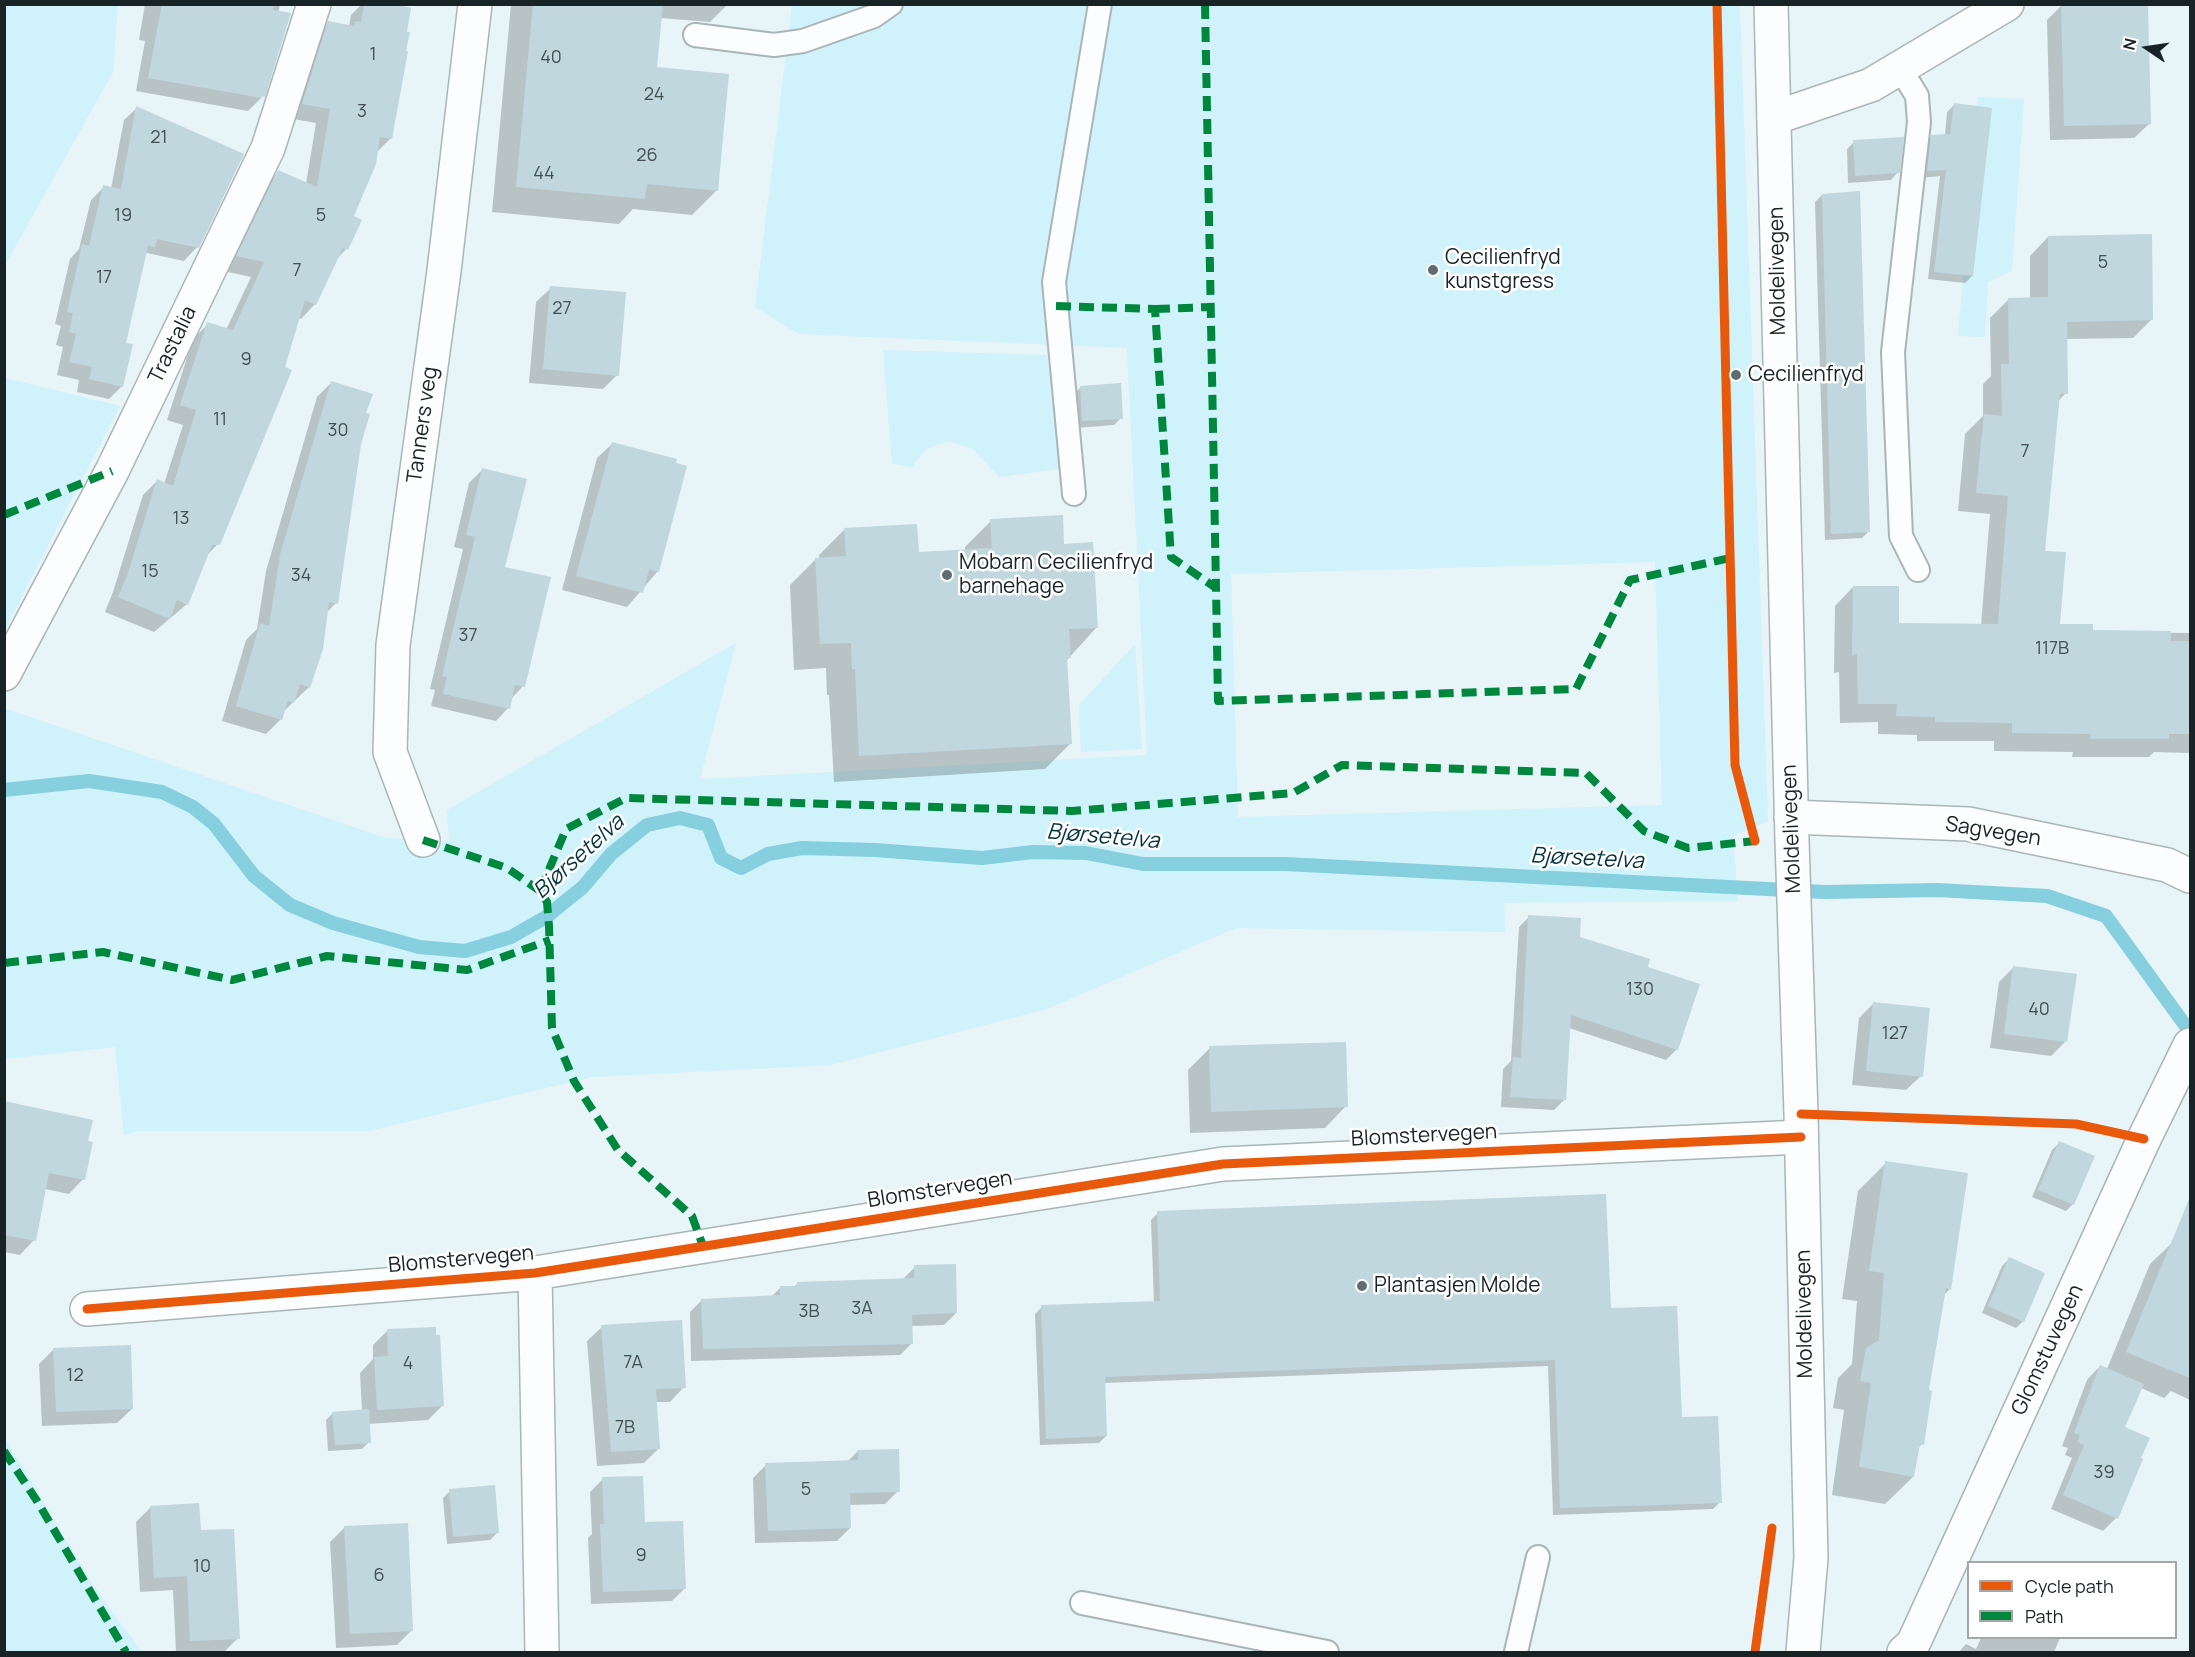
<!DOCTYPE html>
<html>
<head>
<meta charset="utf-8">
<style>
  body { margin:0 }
  #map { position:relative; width:2195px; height:1657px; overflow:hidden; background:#e7f4f8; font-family:Manrope,sans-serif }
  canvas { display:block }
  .frame { position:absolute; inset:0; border:6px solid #182325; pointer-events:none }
  .legend { position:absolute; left:1967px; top:1561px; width:210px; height:78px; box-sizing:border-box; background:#fff; border:2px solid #a3a7a8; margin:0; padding:8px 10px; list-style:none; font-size:18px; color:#182325 }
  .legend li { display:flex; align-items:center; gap:12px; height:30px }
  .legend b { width:30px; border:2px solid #a3a7a8 }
  .north { position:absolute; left:2117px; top:18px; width:60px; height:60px; -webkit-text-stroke:4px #fff; paint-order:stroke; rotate:283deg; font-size:16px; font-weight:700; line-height:24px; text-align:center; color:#182325 }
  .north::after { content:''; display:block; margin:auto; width:21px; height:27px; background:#182325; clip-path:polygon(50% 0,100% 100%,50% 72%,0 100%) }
</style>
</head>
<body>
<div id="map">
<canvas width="2195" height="1657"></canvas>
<div class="frame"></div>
<ul class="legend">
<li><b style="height:8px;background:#e8590c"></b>Cycle path</li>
<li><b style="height:8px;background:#00873e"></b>Path</li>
</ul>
<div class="north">N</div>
</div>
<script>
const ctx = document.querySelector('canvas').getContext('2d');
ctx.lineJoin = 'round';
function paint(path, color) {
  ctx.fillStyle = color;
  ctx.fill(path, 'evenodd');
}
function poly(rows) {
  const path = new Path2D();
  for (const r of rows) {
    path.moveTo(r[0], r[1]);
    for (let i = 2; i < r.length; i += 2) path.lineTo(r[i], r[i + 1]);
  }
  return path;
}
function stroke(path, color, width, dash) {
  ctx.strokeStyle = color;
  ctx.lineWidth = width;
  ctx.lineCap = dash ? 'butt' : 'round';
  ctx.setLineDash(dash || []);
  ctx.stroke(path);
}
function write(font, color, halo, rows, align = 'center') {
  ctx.font = font + ' Manrope,sans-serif';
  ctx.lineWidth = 5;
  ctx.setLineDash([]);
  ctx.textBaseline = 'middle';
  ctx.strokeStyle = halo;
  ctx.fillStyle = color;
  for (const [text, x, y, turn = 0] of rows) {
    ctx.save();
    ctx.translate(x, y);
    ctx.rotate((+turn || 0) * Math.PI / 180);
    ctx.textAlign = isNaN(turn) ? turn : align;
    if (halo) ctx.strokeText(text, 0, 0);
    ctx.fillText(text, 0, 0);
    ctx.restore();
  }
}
const green = poly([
  [5,4,118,5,113,72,5,265],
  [792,5,1740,5,1768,821,1733,836,1738,901,1504,903,1505,932,1236,928,1047,1009,831,1065,592,1077,369,1131,138,1131,124,1135,115,1047,5,1059,4,708,386,838,449,841,447,810,736,643,700,779,1147,755,1127,348,799,334,755,307],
  [1655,562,1662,805,1238,817,1231,574],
  [1978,97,2024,99,2012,271,1988,282,1985,337,1958,336],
  [883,350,1047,355,1061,469,999,477,973,449,948,441,925,450,912,467,892,464],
  [5,378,120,406,5,629,4,378],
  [1135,644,1142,749,1081,752,1079,705],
  [4,1436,93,1585,142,1652,5,1652]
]);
const shadow = poly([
  [145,4,280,4,263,96,248,111,136,91,145,41,139,40],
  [362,4,385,4,391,138,376,153,352,217,346,249,337,259,315,304,301,319,299,318,283,368,218,544,206,556,187,604,154,632,105,612,113,592,143,495,157,481,164,484,183,425,167,420,193,339,208,324,226,330,251,277,223,271,264,186,279,172,306,184,316,123,288,118,314,37,329,22,349,26,351,15],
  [511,4,728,4,710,22,660,18,656,68,717,190,692,215,633,209,619,224,492,212],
  [2062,5,2149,124,2134,138,2050,140,2047,20],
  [1954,105,1972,276,1965,283,1928,279,1940,176,1921,178,1925,144,1932,136,1945,136,1947,112],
  [137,108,197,247,184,261,147,253,145,255,124,344,122,386,109,399,77,392,79,380,57,375,63,347,56,345,61,326,55,324,70,259,79,249,91,200,104,187,111,189,124,120],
  [1854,142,1898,172,1891,180,1848,183,1847,149],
  [1822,195,1869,531,1862,538,1825,540,1815,202],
  [2048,237,2152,319,2133,338,2066,339,2066,393,2057,402,2043,552,2058,626,2092,632,2190,633,2190,623,2190,750,2188,753,2154,752,2149,757,2072,757,2073,752,1994,751,1994,741,1917,741,1917,735,1878,734,1878,722,1840,723,1839,672,1834,673,1835,606,1853,587,1898,624,1981,625,1990,514,1958,511,1965,434,1983,416,1983,384,1991,376,1990,318,2009,299,2030,299,2030,256],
  [551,288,617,375,603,389,529,383,536,302],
  [331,383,364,414,336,603,326,613,309,687,283,712,281,719,266,734,222,721,246,640,257,629,266,571,317,397],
  [1081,387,1121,418,1114,425,1076,428,1074,394],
  [612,444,658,571,627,607,562,590,597,458],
  [482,470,504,568,523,686,511,699,508,708,496,721,431,706,435,690,430,689,463,549,454,547,469,483],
  [991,521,1063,545,1097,627,1066,661,1071,743,1045,769,834,782,829,695,827,695,826,668,794,670,790,585,816,559,819,559,819,555,845,529,917,553,965,551,965,547],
  [1529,917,1646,968,1677,1049,1666,1060,1569,1028,1564,1100,1554,1110,1501,1107,1503,1069,1511,1061,1519,927],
  [2014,967,2065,1042,2051,1056,1990,1048,1999,982],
  [1874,1003,1921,1076,1906,1090,1852,1085,1859,1018],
  [1210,1048,1346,1106,1325,1128,1190,1133,1188,1070],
  [4,1107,87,1142,83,1179,69,1194,45,1189,34,1240,20,1255,4,1252],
  [2059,1143,2073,1204,2066,1211,2032,1197,2052,1150],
  [1886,1163,1966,1175,1949,1290,1943,1296,1927,1392,1922,1444,1918,1448,1913,1477,1885,1504,1832,1495,1844,1410,1833,1408,1838,1378,1852,1364,1857,1301,1842,1299,1858,1191],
  [2190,1197,2190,1400,2171,1391,2164,1398,2141,1388,2123,1428,2116,1518,2103,1531,2051,1509,2072,1458,2065,1455,2068,1448,2062,1446,2087,1380,2100,1366,2107,1369,2150,1264,2173,1242],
  [1158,1213,1610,1310,1680,1419,1720,1502,1713,1509,1553,1515,1548,1366,1104,1383,1106,1436,1099,1443,1040,1445,1035,1314,1042,1307,1154,1303,1151,1220],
  [2009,1259,2023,1321,2016,1328,1982,1313,2002,1266],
  [915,1267,956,1313,944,1325,911,1326,912,1343,900,1355,691,1361,690,1312,702,1300,771,1297,780,1288,794,1287,798,1283,903,1279],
  [602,1327,684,1387,670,1402,655,1402,658,1449,644,1463,597,1466,587,1341],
  [387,1331,442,1406,428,1420,368,1424,369,1442,362,1449,328,1451,326,1420,333,1413,362,1411,360,1373,373,1359,373,1345],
  [54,1349,132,1409,117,1423,42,1426,39,1364],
  [858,1451,898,1491,885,1504,849,1505,850,1528,837,1541,755,1543,753,1478,766,1465,847,1462],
  [603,1479,644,1524,685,1588,672,1601,591,1604,588,1538,592,1534,590,1492],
  [450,1491,497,1533,490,1540,447,1544,443,1498],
  [151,1507,200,1532,238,1638,224,1652,176,1652,173,1590,140,1592,136,1522],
  [345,1527,412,1630,397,1645,336,1648,330,1542],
  [1981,1638,2060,1638,2054,1652,1959,1652,1966,1644,1976,1649]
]);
const stream = poly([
  [4,790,89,781,162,792,193,807,214,824,254,876,290,905,333,923,419,947,465,951,511,937,546,917,583,887,611,854,647,825,680,818,708,825,721,858,741,868,768,854,802,848,875,850,982,858,1033,852,1086,853,1143,864,1285,864,1825,892,1937,890,2047,896,2106,916,2190,1032]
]);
const building = poly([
  [162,4,274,4,273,10,291,13,265,97,262,96,262,98,148,78],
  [364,4,394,4,411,8,407,32,410,32,406,51,408,51,392,139,380,137,376,164,354,216,362,220,348,250,343,248,316,305,305,300,285,367,292,370,220,545,212,545,188,605,177,600,170,619,118,597,127,576,157,479,173,486,196,410,180,405,207,322,233,330,264,262,236,256,278,170,317,187,330,109,302,104,328,21,354,26,355,21,361,22],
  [533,4,663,4,657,67,729,74,718,191,647,184,645,199,516,187],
  [2061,4,2148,4,2151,124,2064,126],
  [1954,103,1992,108,1973,276,1934,272,1946,170,1927,171,1931,135,1950,134],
  [136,106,244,154,199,248,157,239,155,247,148,246,126,343,133,344,123,387,89,379,92,367,69,362,76,334,69,332,73,313,67,312,82,244,89,246,103,185,121,189],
  [1904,137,1900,173,1855,176,1853,140],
  [1860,191,1870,532,1831,534,1822,194],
  [2152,234,2153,320,2067,322,2068,394,2060,394,2045,551,2066,552,2060,624,2093,624,2093,630,2171,631,2171,641,2190,641,2190,734,2169,734,2169,739,2090,739,2091,734,2012,733,2012,723,1935,722,1935,717,1896,716,1897,704,1858,704,1857,654,1852,655,1853,586,1899,586,1899,623,1998,624,2008,496,1976,493,1984,414,2002,416,2001,364,2009,364,2008,298,2048,297,2048,236],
  [550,286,626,292,619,376,543,369],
  [331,381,373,394,366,413,370,414,361,444,338,604,329,602,323,649,310,688,300,684,294,703,288,701,282,720,236,706,260,623,269,626,280,555],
  [1121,383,1123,419,1082,421,1080,386],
  [612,442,677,459,676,463,687,466,659,572,649,569,643,593,576,576],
  [482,468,527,479,505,567,551,577,525,687,515,685,510,709,443,694,447,677,442,676,475,537,466,535],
  [1063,515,1064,544,1093,542,1098,628,1069,629,1071,658,1067,658,1072,744,859,756,855,669,852,669,851,643,820,644,815,558,846,556,844,528,917,524,919,552,992,548,990,519],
  [1528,915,1581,918,1580,937,1650,959,1648,967,1700,984,1678,1050,1571,1015,1566,1100,1510,1097,1513,1057,1521,1058],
  [2013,966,2077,974,2067,1042,2004,1034],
  [1873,1002,1930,1008,1923,1077,1866,1071],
  [1346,1042,1348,1107,1211,1112,1209,1046],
  [4,1101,93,1120,88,1141,93,1142,85,1180,49,1173,36,1241,4,1235],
  [2059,1141,2095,1156,2074,1205,2038,1190],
  [1885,1161,1968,1173,1951,1290,1946,1288,1929,1390,1932,1391,1924,1445,1920,1444,1914,1477,1859,1467,1871,1383,1860,1381,1866,1348,1879,1340,1884,1273,1869,1271],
  [1606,1194,1611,1308,1677,1306,1682,1417,1718,1416,1722,1503,1560,1508,1555,1360,1105,1377,1107,1436,1046,1439,1041,1305,1160,1301,1157,1211],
  [2190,1197,2190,1378,2126,1352],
  [2009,1257,2045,1273,2024,1322,1988,1306],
  [956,1264,957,1313,912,1315,913,1344,703,1349,701,1299,780,1295,780,1286,797,1286,797,1282,914,1278,914,1265],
  [682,1320,686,1388,656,1389,660,1449,611,1452,601,1325],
  [436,1327,436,1335,440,1335,444,1406,377,1410,374,1357,388,1356,387,1329],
  [131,1345,133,1409,56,1412,53,1348],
  [2100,1365,2144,1384,2125,1427,2150,1438,2141,1458,2143,1459,2118,1519,2063,1495,2084,1445,2077,1442,2080,1435,2074,1433],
  [369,1409,371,1443,335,1445,332,1412],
  [899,1449,900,1492,850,1493,851,1528,768,1531,765,1463,858,1460,858,1450],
  [643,1476,645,1522,683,1521,686,1589,603,1592,600,1524,604,1524,602,1477],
  [495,1485,499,1533,453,1537,449,1489],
  [199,1503,201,1530,234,1529,240,1639,190,1641,187,1576,154,1578,150,1506],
  [408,1523,413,1631,350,1634,344,1526]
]);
const lane = poly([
  [695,35,774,45,803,41,874,16,891,4],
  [1900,68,1917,96,1919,122,1893,352,1901,536,1918,570],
  [1074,494,1054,282,1100,4],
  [1082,1603,1327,1652],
  [1516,1652,1538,1557]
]);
const street = poly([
  [1774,118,1871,85,2007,4],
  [4,674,112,471,268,148,314,4],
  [1791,817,1968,824,2167,865,2190,876],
  [423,840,390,752,393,645,444,271,475,4],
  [535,1273,542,1652],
  [87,1309,535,1273,1223,1164,1801,1137]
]);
const secondary = poly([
  [1771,4,1792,840,1801,1114,1811,1558,1803,1652],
  [1904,1652,1913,1644,2144,1139,2190,1045]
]);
const quiet = poly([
  [1205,4,1216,588],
  [1056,306,1155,309,1171,557,1216,588,1218,701,1576,689,1630,580,1730,558],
  [1155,309,1211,307],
  [4,515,112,471],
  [423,840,507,868,540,891,547,902,549,926,552,1028,574,1081,618,1150,692,1216,703,1246],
  [540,891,566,829,626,798,1072,811,1293,793,1342,765,1586,773,1644,831,1688,848,1755,841],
  [4,963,103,952,232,980,327,956,467,970,550,940],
  [4,1451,37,1501,126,1652]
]);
const cycleway = poly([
  [1717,4,1735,765,1755,841],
  [1801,1114,2076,1124,2144,1139],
  [87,1309,535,1273,1223,1164,1801,1137],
  [1755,1652,1772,1528]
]);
const markers = [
  [1433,270,6,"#606c6f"],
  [1736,375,6,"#606c6f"],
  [947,575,6,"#606c6f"],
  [1362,1286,6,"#606c6f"]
];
const numberNames = [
  ["1",373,55],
  ["40",551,58],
  ["24",654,95],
  ["3",362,112],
  ["21",159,138],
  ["26",647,156],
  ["44",544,174],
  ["19",123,216],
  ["5",321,216],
  ["5",2103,263],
  ["7",297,271],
  ["17",104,278],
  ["27",562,309],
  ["9",246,360],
  ["11",220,420],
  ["30",338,431],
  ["7",2025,452],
  ["13",181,519],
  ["15",150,572],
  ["34",301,576],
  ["37",468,636],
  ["117B",2052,649],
  ["130",1640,990],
  ["40",2039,1010],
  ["127",1895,1034],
  ["3A",862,1309],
  ["3B",809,1312],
  ["7A",633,1363],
  ["4",408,1364],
  ["12",75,1376],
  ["7B",625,1428],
  ["39",2104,1473],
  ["5",806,1490],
  ["9",641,1556],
  ["10",202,1567],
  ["6",379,1576]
];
const poiNames = [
  ["Cecilienfryd",1445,258],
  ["kunstgress",1445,282],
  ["Cecilienfryd",1748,375],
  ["Mobarn Cecilienfryd",959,563],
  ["barnehage",959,587],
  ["Plantasjen Molde",1374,1286]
];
const streetNames = [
  ["Moldelivegen",1778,271,-91],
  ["Trastalia",173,345,-64],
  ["Tanners veg",423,425,-82],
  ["Moldelivegen",1792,829,-92],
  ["Sagvegen",1993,832,9],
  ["Blomstervegen",1424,1136,-3],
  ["Blomstervegen",940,1190,-9],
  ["Blomstervegen",461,1260,-5],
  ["Moldelivegen",1805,1314,-91],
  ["Glomstuvegen",2048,1350,-65]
];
const waterNames = [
  ["Bjørsetelva",1103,837,5],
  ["Bjørsetelva",579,857,-42],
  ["Bjørsetelva",1587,859,3]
];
paint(green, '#d0f2fa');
paint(shadow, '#0003');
stroke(stream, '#86cfdf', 14);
paint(building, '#bfd7dd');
stroke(lane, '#aab5b8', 26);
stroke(street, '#aab5b8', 36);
stroke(secondary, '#aab5b8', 36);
stroke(lane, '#fbfdfe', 22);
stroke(street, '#fbfdfe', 33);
stroke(secondary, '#fbfdfe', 33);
stroke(quiet, '#00873e', 8, [15, 8]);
stroke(cycleway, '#e8590c', 9);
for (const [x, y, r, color] of markers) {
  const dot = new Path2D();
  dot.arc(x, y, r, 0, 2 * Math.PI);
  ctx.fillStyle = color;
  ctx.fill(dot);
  stroke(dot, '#fff', 2);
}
write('18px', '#425053', null, numberNames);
write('21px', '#182325', '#fff', poiNames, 'left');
write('21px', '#182325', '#fff', streetNames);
write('italic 22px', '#04353e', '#fff', waterNames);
</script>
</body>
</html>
